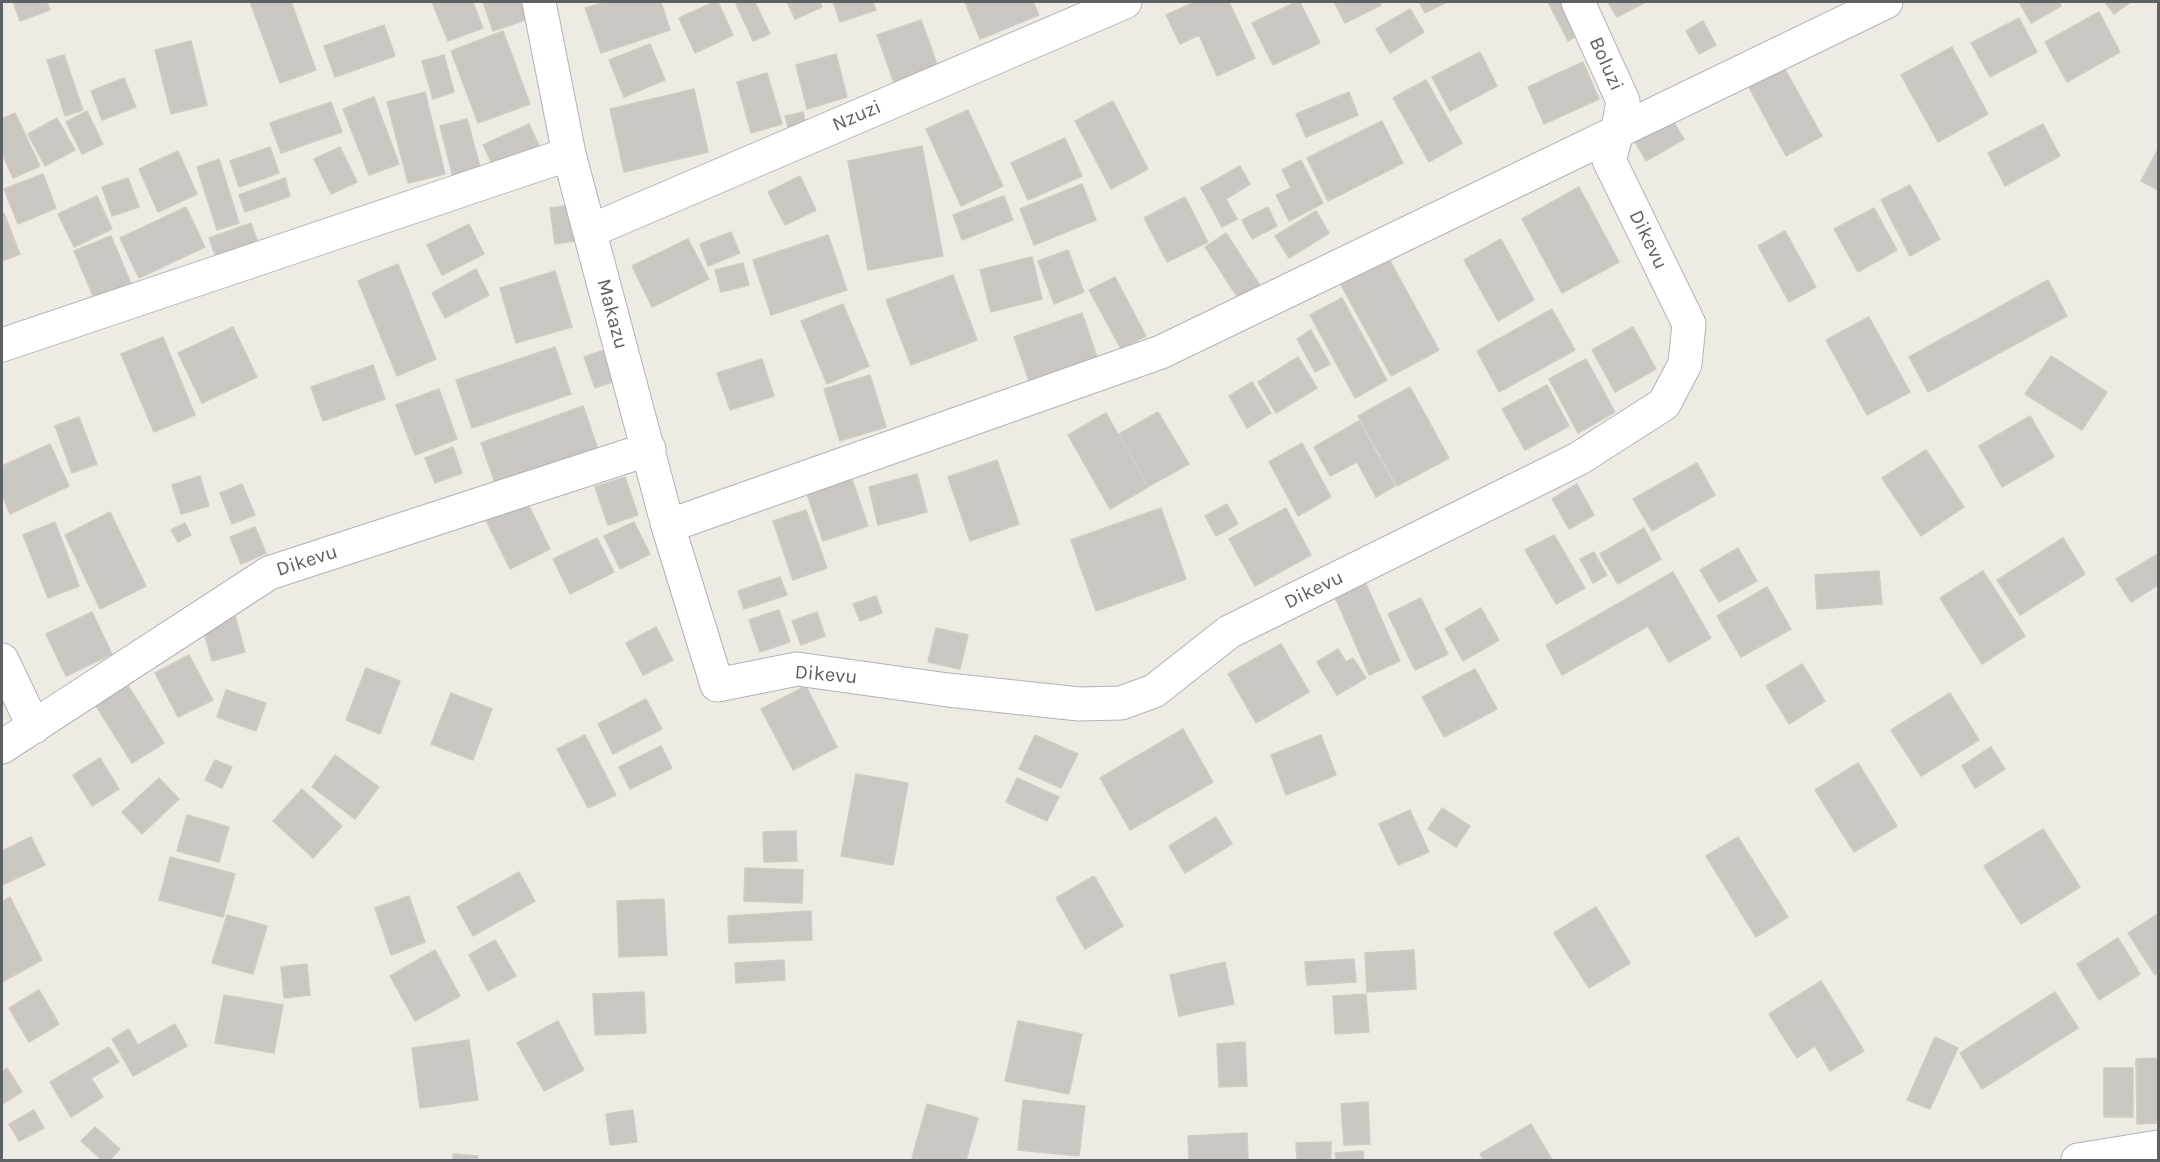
<!DOCTYPE html>
<html>
<head>
<meta charset="utf-8">
<style>
  body { margin:0 }
  #map { position:relative; width:2160px; height:1162px; overflow:hidden; background:#eeebe5; font-family:Karla,sans-serif }
  canvas { display:block }
  .frame { position:absolute; inset:0; border:3px solid #5d6164; pointer-events:none }
</style>
</head>
<body>
<div id="map">
<canvas width="2160" height="1162"></canvas>
<div class="frame"></div>
</div>
<script>
const ctx = document.querySelector('canvas').getContext('2d');
ctx.lineJoin = 'round';
function paint(path, color) {
  ctx.fillStyle = color;
  ctx.fill(path, 'evenodd');
}
function poly(rows) {
  const path = new Path2D();
  for (const r of rows) {
    path.moveTo(r[0], r[1]);
    for (let i = 2; i < r.length; i += 2) path.lineTo(r[i], r[i + 1]);
  }
  return path;
}
function stroke(path, color, width, dash) {
  ctx.strokeStyle = color;
  ctx.lineWidth = width;
  ctx.lineCap = dash ? 'butt' : 'round';
  ctx.setLineDash(dash || []);
  ctx.stroke(path);
}
function write(font, color, halo, rows, align = 'center') {
  ctx.font = font + ' Karla,sans-serif';
  ctx.lineWidth = 4.5;
  ctx.setLineDash([]);
  ctx.textBaseline = 'middle';
  ctx.strokeStyle = halo;
  ctx.fillStyle = color;
  for (const [text, x, y, turn = 0] of rows) {
    ctx.save();
    ctx.translate(x, y);
    ctx.rotate((+turn || 0) * Math.PI / 180);
    ctx.textAlign = isNaN(turn) ? turn : align;
    if (halo) ctx.strokeText(text, 0, 0);
    ctx.fillText(text, 0, 0);
    ctx.restore();
  }
}
const building = poly([
  [13,2,47,2,50,10,20,21,13,2],
  [250,2,291,2,316,70,280,83,250,2],
  [432,2,473,2,483,28,448,41,432,2],
  [483,2,525,2,531,18,493,31,483,2],
  [605,2,661,2,670,30,601,53,585,8,605,2],
  [714,2,718,2,733,35,695,53,679,18,714,2],
  [742,2,755,2,770,34,753,41,736,4,742,2],
  [787,2,820,2,822,7,795,19,787,2],
  [833,2,873,2,876,10,840,22,833,2],
  [965,2,1033,2,1039,15,980,39,965,2],
  [1195,2,1229,2,1255,58,1217,76,1199,35,1180,44,1166,15,1195,2],
  [1296,2,1300,2,1320,43,1273,65,1252,23,1296,2],
  [1334,2,1379,2,1381,5,1345,23,1334,2],
  [1419,2,1444,2,1445,3,1425,13,1419,2],
  [1548,2,1568,2,1584,32,1568,41,1548,2],
  [1608,2,1646,2,1617,17,1608,2],
  [2019,2,2059,2,2061,6,2031,23,2019,2],
  [2105,2,2131,2,2114,14,2105,2],
  [1410,9,1424,32,1390,53,1376,29,1410,9],
  [2099,12,2120,52,2067,82,2045,42,2099,12],
  [2019,18,2037,52,1990,77,1971,43,2019,18],
  [921,20,942,78,898,94,877,35,921,20],
  [1703,21,1716,45,1699,54,1686,31,1703,21],
  [384,25,395,56,335,77,324,46,384,25],
  [503,31,530,104,478,123,451,51,503,31],
  [191,41,207,105,171,114,155,50,191,41],
  [650,44,665,80,624,97,609,60,650,44],
  [1952,47,1988,114,1938,142,1901,75,1952,47],
  [1480,52,1497,86,1450,111,1432,77,1480,52],
  [836,54,847,97,807,109,796,65,836,54],
  [64,55,83,110,65,116,47,60,64,55],
  [444,55,454,92,433,99,422,61,444,55],
  [1583,62,1599,99,1544,124,1528,87,1583,62],
  [1782,64,1822,136,1786,156,1747,84,1782,64],
  [767,73,782,124,751,133,737,82,767,73],
  [124,78,136,107,102,120,91,91,124,78],
  [1426,80,1462,143,1429,162,1393,98,1426,80],
  [694,89,708,152,624,172,610,109,694,89],
  [425,92,445,174,408,183,387,102,425,92],
  [1349,92,1358,115,1306,137,1296,114,1349,92],
  [374,97,399,164,369,175,343,109,374,97],
  [1113,101,1148,169,1111,189,1075,121,1113,101],
  [331,102,342,132,281,153,270,123,331,102],
  [968,110,1003,186,961,206,926,129,968,110],
  [1666,110,1684,139,1646,161,1629,131,1666,110],
  [87,111,103,144,82,154,66,122,87,111],
  [803,112,807,131,790,135,785,116,803,112],
  [15,113,40,166,13,178,2,153,2,119,15,113],
  [57,118,75,150,45,166,28,134,57,118],
  [467,119,481,170,453,177,440,126,467,119],
  [1382,121,1403,163,1328,201,1307,158,1382,121],
  [529,124,542,152,496,172,483,145,529,124],
  [2043,124,2060,156,2005,186,1988,153,2043,124],
  [1065,138,1082,176,1028,200,1011,163,1065,138],
  [922,146,943,256,868,270,848,161,922,146],
  [270,147,279,173,239,187,230,161,270,147],
  [340,147,357,182,331,194,314,159,340,147],
  [2158,149,2158,190,2141,181,2158,149],
  [178,151,197,194,158,212,139,169,178,151],
  [219,159,239,223,217,230,197,167,219,159],
  [1301,160,1323,203,1289,221,1276,195,1291,188,1282,170,1301,160],
  [1240,166,1250,184,1226,199,1237,219,1222,227,1201,188,1240,166],
  [43,174,56,208,18,224,4,189,43,174],
  [800,176,816,210,785,225,768,192,800,176],
  [128,178,139,207,112,216,102,187,128,178],
  [285,178,290,196,245,212,239,195,285,178],
  [1082,184,1096,220,1034,245,1020,209,1082,184],
  [1910,185,1940,239,1910,256,1881,200,1910,185],
  [1579,187,1619,262,1562,293,1522,219,1579,187],
  [97,196,112,229,74,247,58,214,97,196],
  [1004,196,1013,220,962,240,953,215,1004,196],
  [1185,197,1208,242,1167,262,1144,218,1185,197],
  [570,205,576,241,555,244,550,208,570,205],
  [186,207,205,247,139,278,120,238,186,207],
  [1268,207,1277,226,1252,239,1242,220,1268,207],
  [1874,208,1897,250,1858,272,1834,229,1874,208],
  [1316,211,1329,233,1289,258,1275,236,1316,211],
  [4,213,20,254,2,261,2,214,4,213],
  [251,223,262,254,220,269,209,238,251,223],
  [469,224,484,254,442,275,427,245,469,224],
  [1785,231,1816,287,1789,302,1758,246,1785,231],
  [731,232,740,253,708,266,700,244,731,232],
  [1226,233,1261,287,1240,301,1205,247,1226,233],
  [828,235,847,290,771,315,753,260,828,235],
  [111,236,135,293,98,308,74,251,111,236],
  [688,239,709,279,652,307,632,266,688,239],
  [1501,239,1534,300,1498,321,1464,260,1501,239],
  [1068,250,1084,292,1054,304,1038,261,1068,250],
  [1032,257,1042,299,991,312,980,270,1032,257],
  [1389,259,1439,350,1391,376,1341,285,1389,259],
  [743,263,749,285,721,292,715,270,743,263],
  [398,264,436,359,397,376,358,281,398,264],
  [476,269,489,295,445,318,432,293,476,269],
  [555,271,572,327,516,343,500,288,555,271],
  [953,275,977,340,911,365,886,300,953,275],
  [1115,277,1146,336,1121,349,1089,290,1115,277],
  [2048,280,2067,316,1928,392,1909,357,2048,280],
  [1342,298,1387,380,1355,398,1310,315,1342,298],
  [843,304,869,366,827,384,801,321,843,304],
  [1552,309,1575,350,1499,392,1477,351,1552,309],
  [1082,313,1097,357,1029,381,1014,337,1082,313],
  [1869,317,1910,392,1867,415,1826,340,1869,317],
  [233,327,257,377,202,403,178,353,233,327],
  [1633,327,1656,369,1615,392,1592,350,1633,327],
  [1311,330,1330,364,1315,372,1297,339,1311,330],
  [163,337,195,415,154,432,121,354,163,337],
  [555,347,571,394,472,428,456,380,555,347],
  [607,349,618,380,595,388,584,357,607,349],
  [2051,356,2107,392,2082,430,2025,394,2051,356],
  [1298,357,1317,388,1276,413,1258,382,1298,357],
  [762,359,774,396,730,410,717,373,762,359],
  [1586,359,1615,412,1578,433,1549,379,1586,359],
  [373,365,385,399,323,421,311,387,373,365],
  [870,375,886,427,840,441,824,389,870,375],
  [1252,382,1271,413,1247,428,1229,396,1252,382],
  [1547,385,1569,426,1525,450,1502,409,1547,385],
  [1410,387,1449,458,1397,486,1358,416,1410,387],
  [439,389,457,439,415,455,396,405,439,389],
  [583,406,600,455,498,491,481,443,583,406],
  [1158,412,1189,464,1149,486,1119,434,1158,412],
  [1106,413,1148,487,1110,509,1068,435,1106,413],
  [2030,416,2054,457,2002,487,1979,446,2030,416],
  [79,417,97,464,72,473,55,426,79,417],
  [1359,421,1395,486,1376,497,1357,462,1330,476,1314,447,1359,421],
  [1302,443,1331,497,1298,516,1269,462,1302,443],
  [50,444,69,486,10,514,2,495,2,466,50,444],
  [453,447,462,473,435,483,425,458,453,447],
  [1926,450,1964,507,1921,536,1882,478,1926,450],
  [997,460,1019,524,970,541,948,477,997,460],
  [1697,463,1715,495,1652,531,1633,499,1697,463],
  [917,474,927,512,878,525,869,487,917,474],
  [200,476,209,506,181,514,172,485,200,476],
  [625,477,638,515,608,525,595,487,625,477],
  [852,479,868,526,823,541,807,494,852,479],
  [242,484,255,515,232,524,220,493,242,484],
  [1577,484,1594,515,1569,529,1552,499,1577,484],
  [526,500,550,549,510,569,486,520,526,500],
  [1227,504,1238,524,1216,536,1205,516,1227,504],
  [1161,508,1186,579,1096,611,1071,540,1161,508],
  [1286,508,1311,555,1255,586,1229,539,1286,508],
  [806,510,827,568,793,580,773,521,806,510],
  [110,512,146,586,100,609,65,535,110,512],
  [55,522,79,586,48,598,23,535,55,522],
  [634,522,650,554,620,569,604,536,634,522],
  [185,523,191,535,178,542,171,530,185,523],
  [255,527,266,553,241,564,230,537,255,527],
  [1644,528,1661,559,1618,584,1600,554,1644,528],
  [1554,535,1585,588,1556,604,1525,550,1554,535],
  [597,538,614,572,570,594,553,559,597,538],
  [2063,538,2085,574,2020,615,1997,580,2063,538],
  [1738,548,1757,581,1719,602,1700,570,1738,548],
  [1594,552,1607,575,1593,583,1580,559,1594,552],
  [2158,554,2158,585,2131,602,2116,579,2158,554],
  [1879,571,1882,604,1817,609,1815,575,1879,571],
  [1983,571,2025,636,1982,664,1940,598,1983,571],
  [1673,572,1711,638,1669,662,1648,626,1562,675,1546,645,1673,572],
  [780,577,787,595,744,609,738,591,780,577],
  [1366,584,1400,661,1369,675,1335,597,1366,584],
  [1767,587,1791,629,1741,657,1717,616,1767,587],
  [876,596,882,613,860,621,853,604,876,596],
  [1421,598,1448,654,1415,670,1388,614,1421,598],
  [1481,608,1499,640,1463,661,1445,629,1481,608],
  [779,610,790,642,760,652,749,620,779,610],
  [92,612,112,654,66,676,46,634,92,612],
  [234,612,245,652,212,661,201,622,234,612],
  [817,612,825,636,801,645,792,621,817,612],
  [656,627,673,660,643,675,626,643,656,627],
  [936,628,968,635,960,669,928,662,936,628],
  [1281,644,1309,692,1256,723,1228,674,1281,644],
  [1338,649,1346,662,1353,658,1366,678,1337,695,1317,662,1338,649],
  [189,655,213,700,178,717,155,673,189,655],
  [1802,664,1825,701,1789,724,1766,686,1802,664],
  [366,668,400,681,380,734,346,720,366,668],
  [1475,669,1497,709,1444,737,1422,697,1475,669],
  [125,681,164,743,132,763,93,701,125,681],
  [806,686,837,747,793,770,761,709,806,686],
  [226,690,266,703,256,731,217,717,226,690],
  [451,693,492,709,473,760,431,744,451,693],
  [1950,693,1979,740,1921,776,1891,730,1950,693],
  [646,699,662,729,613,754,598,724,646,699],
  [1183,729,1213,782,1130,830,1100,778,1183,729],
  [585,735,616,795,588,808,557,749,585,735],
  [1035,735,1078,754,1061,788,1019,769,1035,735],
  [1321,735,1336,775,1286,795,1271,755,1321,735],
  [661,746,672,768,630,789,619,767,661,746],
  [1991,747,2005,769,1975,788,1962,766,1991,747],
  [335,755,379,787,355,819,312,787,335,755],
  [100,758,119,789,92,806,73,775,100,758],
  [215,760,232,767,222,788,205,780,215,760],
  [1858,763,1897,826,1854,852,1815,790,1858,763],
  [856,774,908,783,893,865,841,856,856,774],
  [159,778,179,799,142,834,122,812,159,778],
  [1017,778,1059,797,1047,821,1006,802,1017,778],
  [302,789,342,826,313,858,273,821,302,789],
  [1442,808,1470,826,1456,847,1428,829,1442,808],
  [1410,810,1429,852,1398,865,1379,824,1410,810],
  [187,815,229,827,219,862,177,851,187,815],
  [1216,817,1232,844,1185,873,1169,846,1216,817],
  [2043,829,2080,887,2021,924,1984,866,2043,829],
  [796,831,797,861,764,862,763,832,796,831],
  [31,837,45,865,2,885,2,851,31,837],
  [1738,837,1788,917,1756,937,1706,856,1738,837],
  [170,857,235,874,223,917,159,900,170,857],
  [745,868,803,870,802,903,744,901,745,868],
  [519,872,535,901,473,936,457,907,519,872],
  [1094,876,1123,926,1085,949,1056,898,1094,876],
  [409,896,425,942,391,955,375,908,409,896],
  [10,897,42,960,2,982,2,902,10,897],
  [664,899,667,955,619,957,617,901,664,899],
  [1596,907,1630,963,1589,988,1554,933,1596,907],
  [811,911,812,940,729,943,728,916,811,911],
  [2158,914,2158,973,2155,975,2128,933,2158,914],
  [227,915,267,926,253,974,212,963,227,915],
  [2118,938,2140,974,2099,1000,2077,964,2118,938],
  [495,940,516,976,488,991,469,955,495,940],
  [435,950,460,996,415,1021,390,976,435,950],
  [1414,950,1416,989,1367,992,1365,953,1414,950],
  [1354,959,1356,982,1307,985,1305,962,1354,959],
  [784,960,785,980,736,983,735,963,784,960],
  [1225,962,1234,1004,1179,1016,1170,975,1225,962],
  [307,964,310,995,284,998,281,967,307,964],
  [1821,981,1864,1051,1830,1071,1815,1046,1797,1058,1769,1014,1821,981],
  [39,990,59,1024,29,1042,9,1008,39,990],
  [644,992,646,1033,595,1035,593,994,644,992],
  [2055,992,2078,1028,1982,1089,1960,1053,2055,992],
  [1366,994,1369,1032,1335,1034,1333,996,1366,994],
  [224,995,283,1005,274,1053,215,1043,224,995],
  [558,1021,584,1070,544,1091,517,1043,558,1021],
  [1018,1021,1082,1034,1069,1094,1005,1081,1018,1021],
  [175,1024,187,1046,133,1076,112,1039,129,1029,138,1045,175,1024],
  [1935,1037,1958,1048,1930,1109,1907,1100,1935,1037],
  [469,1040,478,1100,420,1108,412,1048,469,1040],
  [1245,1042,1247,1086,1219,1087,1217,1044,1245,1042],
  [109,1047,119,1062,91,1078,103,1097,71,1117,50,1082,109,1047],
  [2158,1058,2158,1123,2137,1124,2136,1059,2158,1058],
  [7,1068,22,1092,2,1104,2,1072,7,1068],
  [2104,1068,2133,1068,2133,1117,2104,1117,2104,1068],
  [1023,1100,1085,1106,1079,1156,1018,1150,1023,1100],
  [1368,1102,1370,1144,1344,1145,1341,1104,1368,1102],
  [927,1104,978,1118,966,1160,921,1160,912,1158,927,1104],
  [34,1110,44,1128,19,1141,9,1124,34,1110],
  [633,1110,637,1142,610,1145,606,1114,633,1110],
  [1531,1124,1552,1160,1484,1160,1480,1154,1531,1124],
  [95,1127,120,1149,110,1160,102,1160,81,1141,95,1127],
  [1247,1133,1248,1160,1189,1160,1188,1136,1247,1133],
  [1331,1142,1331,1160,1297,1160,1296,1143,1331,1142],
  [1363,1151,1364,1160,1336,1160,1335,1153,1363,1151],
  [453,1154,478,1156,478,1160,453,1160,453,1154]
]);
const street = poly([
  [539,2,569,154,668,526,717,685,797,669,948,690,1079,704,1121,703,1154,691,1229,632,1578,459,1664,404,1685,364,1689,324,1609,160,1618,129,1623,101,1578,2],
  [590,231,1125,2],
  [2,345,569,154],
  [668,526,1161,352,1886,2],
  [2,660,34,727],
  [2,747,269,573,649,449],
  [2078,1160,2158,1147]
]);
const streetNames = [
  ["Boluzi",1606,64,66],
  ["Nzuzi",857,116,-23],
  ["Dikevu",1648,240,64],
  ["Makazu",612,314,75],
  ["Dikevu",307,561,-18],
  ["Dikevu",1314,590,-26],
  ["Dikevu",826,675,5]
];
paint(building, '#cac6c2');
stroke(building, '#d2cbc3', 1.5);
stroke(street, '#b0b3b6', 35);
stroke(street, '#fff', 33);
write('20px', '#5d6164', '#fff', streetNames);
</script>
</body>
</html>
